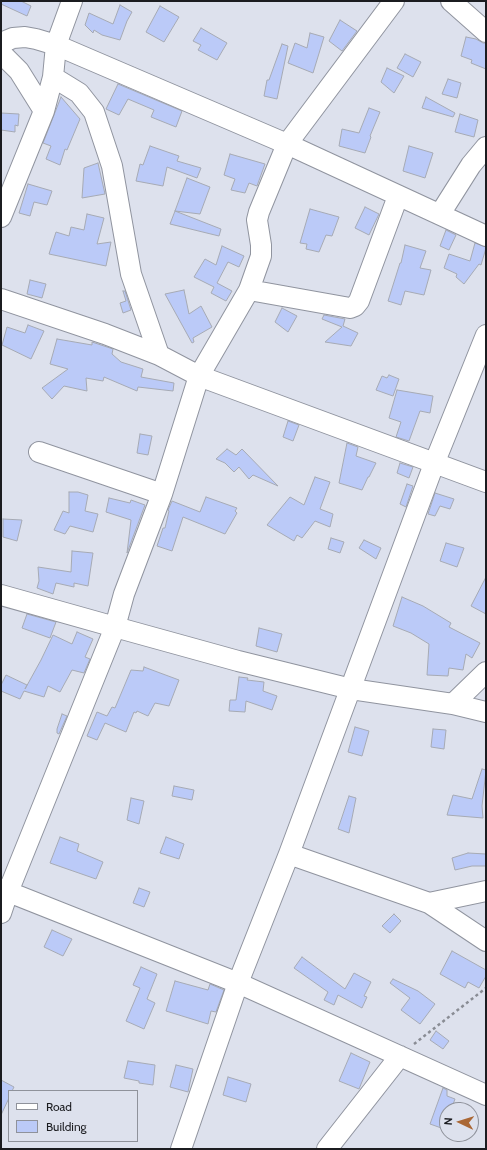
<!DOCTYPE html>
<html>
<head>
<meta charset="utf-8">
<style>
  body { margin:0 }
  #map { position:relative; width:487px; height:1150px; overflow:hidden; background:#dde1ed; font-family:Cabin,sans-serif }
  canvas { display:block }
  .frame { position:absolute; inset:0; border:2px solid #1b1c20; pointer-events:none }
  .legend { position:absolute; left:8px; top:1090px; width:130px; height:52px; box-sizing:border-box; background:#dde1ed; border:1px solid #8f929b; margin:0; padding:5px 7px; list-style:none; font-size:12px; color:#1b1c20 }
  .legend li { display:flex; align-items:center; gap:8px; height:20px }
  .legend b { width:20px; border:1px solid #8f929b }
  .north { position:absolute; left:439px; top:1102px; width:40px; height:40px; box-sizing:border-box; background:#dde1ed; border:1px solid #8f929b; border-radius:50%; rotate:274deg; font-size:11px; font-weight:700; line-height:16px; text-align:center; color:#1b1c20 }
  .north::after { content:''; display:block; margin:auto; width:14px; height:18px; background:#aa6735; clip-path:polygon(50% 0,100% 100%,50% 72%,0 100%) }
</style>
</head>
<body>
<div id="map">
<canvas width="487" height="1150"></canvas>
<div class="frame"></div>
<ul class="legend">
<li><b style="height:5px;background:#fff"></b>Road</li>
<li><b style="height:11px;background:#bbcaf8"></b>Building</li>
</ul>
<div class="north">N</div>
</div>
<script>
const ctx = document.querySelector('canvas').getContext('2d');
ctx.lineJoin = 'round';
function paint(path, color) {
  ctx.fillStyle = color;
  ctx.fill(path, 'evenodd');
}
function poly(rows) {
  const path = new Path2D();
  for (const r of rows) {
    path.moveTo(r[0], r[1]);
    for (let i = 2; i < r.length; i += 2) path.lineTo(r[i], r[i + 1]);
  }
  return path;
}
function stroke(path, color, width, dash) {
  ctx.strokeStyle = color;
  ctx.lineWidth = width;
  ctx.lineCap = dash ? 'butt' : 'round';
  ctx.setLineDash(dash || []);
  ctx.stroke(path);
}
const building = poly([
  [1,1,21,1,31,6,27,16,1,4,1,1],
  [120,5,132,12,127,21,120,40,102,35,94,30,93,33,85,25,89,13,113,24,120,5],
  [160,6,179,17,164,42,146,32,160,6],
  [340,20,357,31,342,51,329,41,340,20],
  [201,28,227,43,217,60,198,50,201,45,193,41,201,28],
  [310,33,324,37,313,73,288,63,295,43,307,48,310,33],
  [466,37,476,39,483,43,486,43,486,69,471,63,472,60,461,56,466,37],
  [282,44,288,46,277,99,264,96,267,80,269,80,282,44],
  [405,54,421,62,413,77,397,68,405,54],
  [387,68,404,76,394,93,381,82,387,68],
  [448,79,461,83,457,98,442,94,448,79],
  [118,84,182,111,176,127,151,117,154,110,128,99,119,115,106,109,118,84],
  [61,97,80,119,67,150,65,149,60,165,46,159,51,146,43,143,61,97],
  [426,97,455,113,453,117,422,108,426,97],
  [369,108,380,112,370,136,371,137,365,153,339,146,342,129,359,133,369,108],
  [1,113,19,114,18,126,15,125,15,132,1,130,1,113],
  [460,114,478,120,474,137,455,132,460,114],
  [150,146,179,156,177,161,201,168,197,178,167,167,163,186,136,181,140,164,143,165,150,146],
  [409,146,433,153,425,178,403,171,409,146],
  [230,154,265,164,257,186,249,183,245,193,231,190,235,179,224,175,230,154],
  [98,163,105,194,82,198,84,168,98,163],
  [187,178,210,187,200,214,175,211,187,178],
  [28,184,52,191,47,205,34,202,30,216,19,213,28,184],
  [365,207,379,214,369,235,355,228,365,207],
  [310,209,339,217,332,236,326,235,319,252,306,249,307,244,300,243,310,209],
  [175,211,221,229,219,236,170,224,175,211],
  [87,214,104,218,97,244,111,242,106,266,49,254,56,232,69,236,71,227,84,230,87,214],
  [446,230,456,235,449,250,440,246,446,230],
  [475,243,486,247,486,248,481,265,479,264,464,284,456,277,457,274,444,268,449,254,470,261,475,243],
  [405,245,426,251,420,268,431,270,424,295,405,291,401,305,388,301,400,263,401,263,405,245],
  [222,246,244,256,239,267,228,262,217,283,232,291,226,301,211,293,214,287,194,277,205,259,216,265,222,246],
  [30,280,46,284,42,298,27,294,30,280],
  [184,290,189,314,201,306,212,327,193,338,194,342,192,343,165,294,184,290],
  [123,291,125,291,131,310,123,313,120,303,126,301,123,291],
  [282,308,297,316,288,332,275,322,282,308],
  [324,315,345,319,343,326,358,333,351,346,325,342,342,327,322,319,324,315],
  [28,325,44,331,31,359,2,345,7,327,25,333,28,325],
  [57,339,92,345,92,342,113,349,112,354,121,362,143,369,141,377,174,383,173,391,138,387,137,391,104,377,103,381,86,378,87,391,64,386,52,399,42,388,68,369,50,364,57,339],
  [389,375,399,379,393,396,376,390,382,376,387,378,389,375],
  [397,390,433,396,430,413,420,411,409,441,396,437,401,422,389,418,397,390],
  [288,421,299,425,293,441,283,437,288,421],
  [140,434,152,436,148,455,137,453,140,434],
  [347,443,358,447,356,456,376,463,369,477,368,477,362,490,339,483,347,443],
  [227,449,236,455,242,449,278,486,253,475,249,479,239,467,234,472,225,463,216,459,227,449],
  [400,463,413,467,409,478,397,473,400,463],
  [315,477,330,482,320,509,333,514,330,527,315,521,302,538,297,535,294,541,267,525,290,497,304,505,315,477],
  [407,484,413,486,406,507,400,504,407,484],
  [69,492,78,492,88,495,85,511,98,514,93,532,70,526,65,534,54,530,63,511,69,513,69,492],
  [435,493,454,499,450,509,440,506,435,516,428,514,435,493],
  [206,497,237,508,235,511,237,513,225,534,183,517,172,551,157,546,163,528,165,528,169,511,168,510,172,501,200,512,206,497],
  [109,498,130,503,131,500,145,505,127,553,131,520,106,512,109,498],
  [3,519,22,520,17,541,3,537,3,519],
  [331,538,344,542,340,553,328,549,331,538],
  [364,540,381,548,376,559,359,548,364,540],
  [446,543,464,548,457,567,440,561,446,543],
  [72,551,93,553,88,586,74,583,74,587,56,583,53,594,37,588,39,581,38,567,71,572,72,551],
  [486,577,486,614,471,606,486,577],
  [402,597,423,606,451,623,449,627,480,643,472,658,466,654,463,670,449,668,448,676,427,675,429,644,411,633,393,626,402,597],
  [27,614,56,622,50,638,22,628,27,614],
  [259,628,282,634,277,652,256,646,259,628],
  [77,632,93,639,85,657,90,659,84,673,72,670,60,692,48,686,44,697,24,691,20,699,1,691,1,685,6,675,27,685,25,689,41,660,53,635,72,644,77,632],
  [144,667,179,680,169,706,155,703,148,716,137,711,136,713,134,712,126,732,105,723,97,740,87,736,97,712,107,716,112,707,115,708,131,670,143,671,144,667],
  [239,677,248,678,247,680,264,682,263,691,277,696,272,710,246,701,245,712,229,711,230,700,236,700,239,677],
  [62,714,67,716,59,734,57,733,57,729,62,714],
  [355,727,369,731,362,756,348,752,355,727],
  [433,729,446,730,444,749,431,747,433,729],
  [482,769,486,770,482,806,483,818,447,815,453,795,472,799,482,769],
  [174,786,194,790,192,800,172,796,174,786],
  [349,796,356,798,349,833,338,829,349,796],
  [131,798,144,801,139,824,127,820,131,798],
  [60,837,79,844,77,851,103,862,96,879,50,863,60,837],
  [166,837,184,844,179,859,160,853,166,837],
  [468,853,486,854,486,866,472,866,455,870,452,858,468,853],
  [139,888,150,892,144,907,133,903,139,888],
  [394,914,401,921,390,933,382,926,394,914],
  [52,930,72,939,63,956,44,947,52,930],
  [452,951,486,970,486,976,479,988,468,982,465,988,440,974,452,951],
  [302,957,345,989,354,973,371,982,364,996,367,997,362,1008,338,995,334,1005,324,1000,328,992,294,968,302,957],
  [141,967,157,974,147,999,155,1003,144,1029,126,1021,140,988,133,985,141,967],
  [393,979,418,991,435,1004,420,1024,401,1010,410,998,390,983,393,979],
  [175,981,208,990,210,984,224,990,216,1012,211,1011,208,1024,166,1011,175,981],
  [436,1031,449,1041,443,1049,430,1040,436,1031],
  [351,1053,370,1062,359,1089,339,1081,351,1053],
  [128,1061,155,1065,153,1085,139,1083,139,1081,124,1078,128,1061],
  [176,1065,193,1069,188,1092,170,1087,176,1065],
  [228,1077,251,1084,246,1102,223,1095,228,1077],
  [1,1080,14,1087,12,1091,9,1091,9,1098,1,1115,1,1080],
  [443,1088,447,1090,447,1096,455,1099,451,1110,447,1110,447,1130,430,1124,443,1088]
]);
const path = poly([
  [414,1044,486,988]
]);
const minor = poly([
  [451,1,486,32],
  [1,43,13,38,25,37,36,39,56,45,287,144,486,236],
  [1,53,19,71,44,111],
  [53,77,79,93,94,112,112,166,131,274,159,355],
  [440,214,471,165,486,147],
  [1,217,44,111,53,77,56,45,72,1],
  [249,290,350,308,355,306,359,301,398,196],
  [1,299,105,334,159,355,199,376,486,482],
  [39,452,162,494],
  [1,595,115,627,238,661,351,689,453,704,486,712],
  [453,704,486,672],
  [289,854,429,903,486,891],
  [1,889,238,983,486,1095],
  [429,903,486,941],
  [1,913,8,892,115,627,124,594,162,494,199,376,249,290,261,256,261,245,257,220,259,212,287,144,394,1],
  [181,1149,238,983,289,854,434,464,486,335],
  [327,1149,400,1056]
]);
paint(building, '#bbcaf8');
stroke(building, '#a6aab4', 1);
stroke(minor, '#90949f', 22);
stroke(path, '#898c94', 2.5, [3, 3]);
stroke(minor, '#fff', 20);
</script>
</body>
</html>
